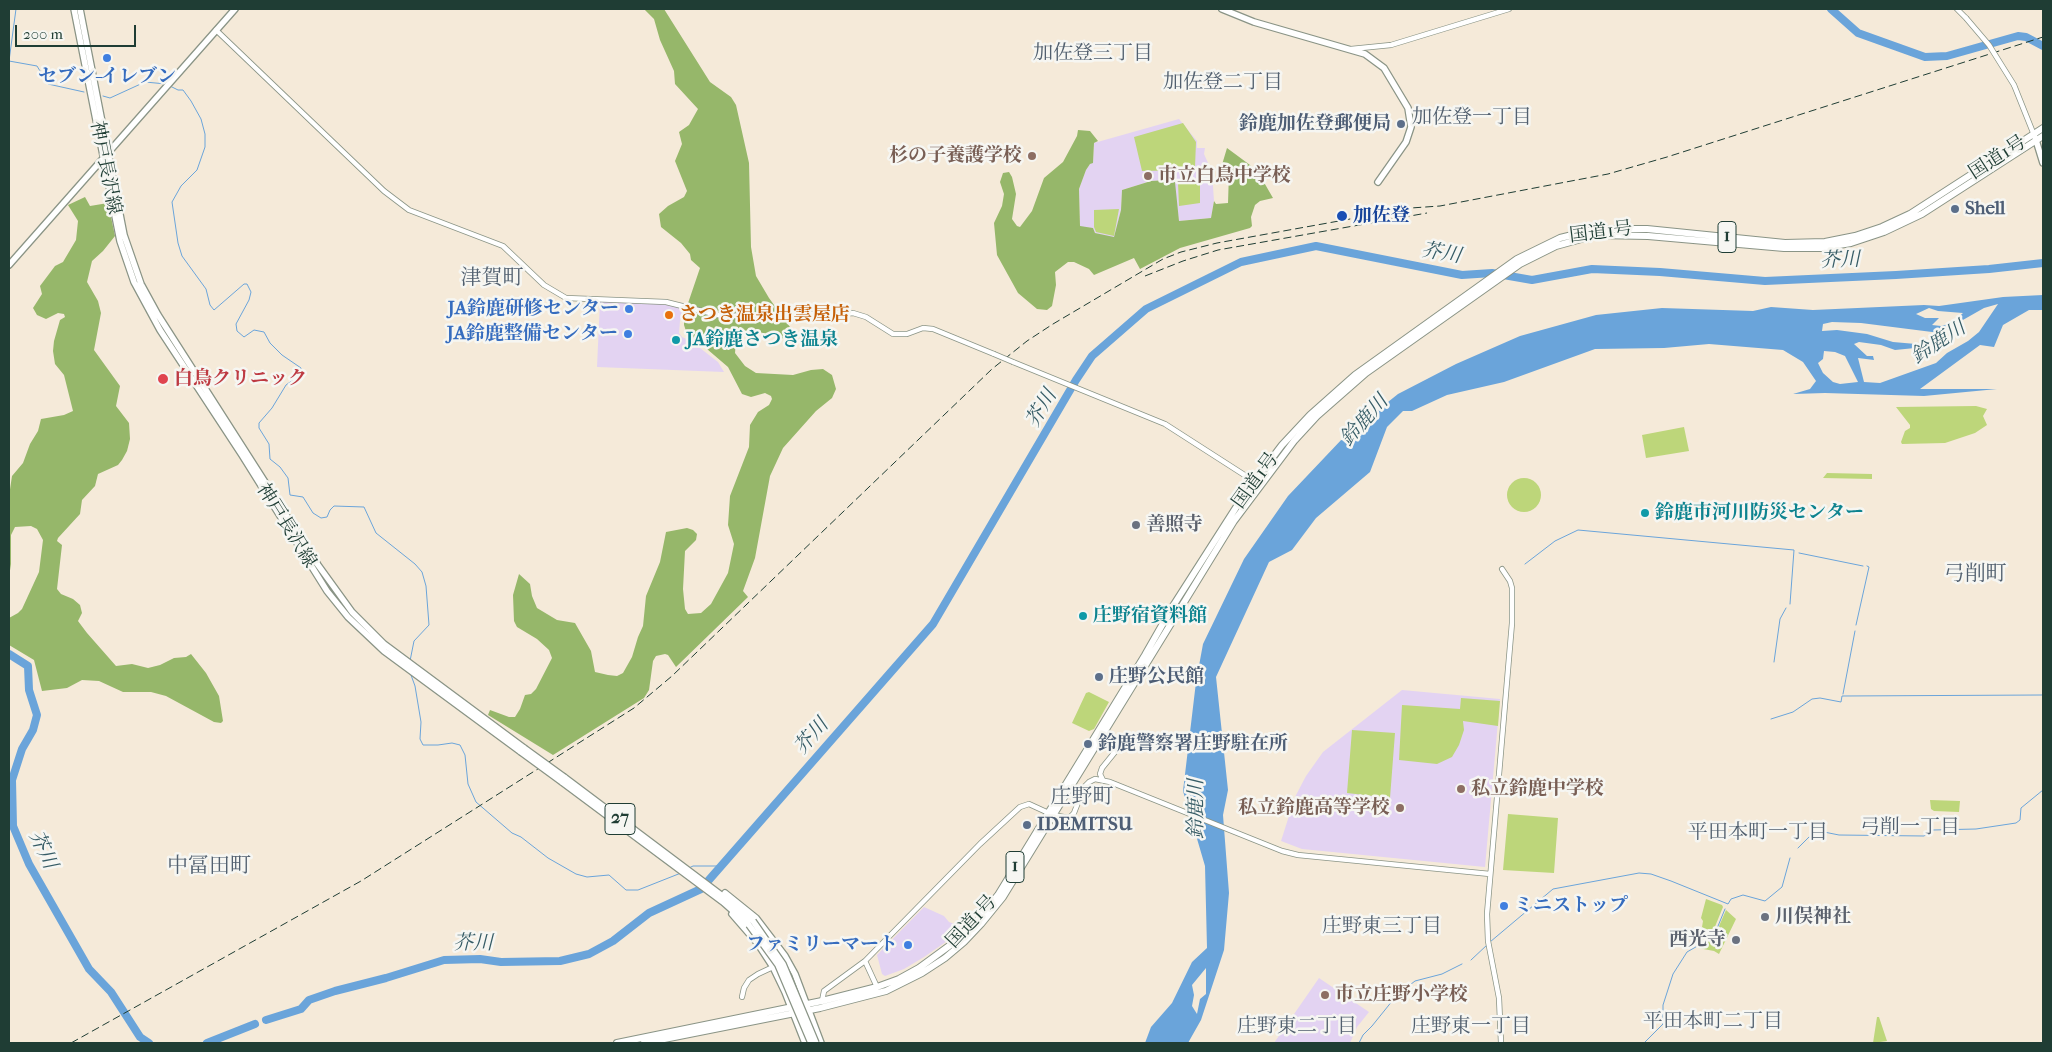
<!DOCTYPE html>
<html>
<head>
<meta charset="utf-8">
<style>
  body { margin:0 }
  #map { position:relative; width:2052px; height:1052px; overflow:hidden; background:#f5ead9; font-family:"IM FELL French Canon",serif }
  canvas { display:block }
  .frame { position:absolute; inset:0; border:10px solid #1f3d34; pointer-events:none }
  .scale { position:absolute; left:15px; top:25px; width:121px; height:22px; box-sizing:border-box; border:2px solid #1f3d34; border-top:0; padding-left:6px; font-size:15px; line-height:18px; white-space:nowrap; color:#1f3d34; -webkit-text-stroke:4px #f6f6f2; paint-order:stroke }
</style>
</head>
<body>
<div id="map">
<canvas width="2052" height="1052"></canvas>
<div class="frame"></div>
<div class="scale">200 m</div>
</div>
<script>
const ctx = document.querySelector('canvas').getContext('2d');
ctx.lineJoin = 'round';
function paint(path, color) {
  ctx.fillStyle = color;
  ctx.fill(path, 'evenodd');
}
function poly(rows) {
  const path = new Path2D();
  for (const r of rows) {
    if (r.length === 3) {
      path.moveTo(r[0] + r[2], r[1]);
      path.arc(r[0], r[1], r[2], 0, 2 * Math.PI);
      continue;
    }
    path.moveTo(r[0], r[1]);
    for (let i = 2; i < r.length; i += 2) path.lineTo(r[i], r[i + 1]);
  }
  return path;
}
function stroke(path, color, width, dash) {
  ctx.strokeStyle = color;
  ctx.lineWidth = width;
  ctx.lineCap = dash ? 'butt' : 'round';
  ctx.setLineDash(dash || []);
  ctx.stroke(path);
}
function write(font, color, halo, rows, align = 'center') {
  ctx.font = font + ' "IM FELL French Canon","Noto Serif JP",serif';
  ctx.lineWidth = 5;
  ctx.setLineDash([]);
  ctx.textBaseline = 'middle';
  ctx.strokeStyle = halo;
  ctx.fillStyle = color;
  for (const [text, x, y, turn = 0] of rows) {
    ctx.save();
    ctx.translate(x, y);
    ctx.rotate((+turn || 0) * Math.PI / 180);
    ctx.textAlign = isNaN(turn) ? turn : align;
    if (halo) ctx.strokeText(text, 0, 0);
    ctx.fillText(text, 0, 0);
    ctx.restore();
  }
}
const built = poly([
  [1179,119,1197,141,1197,148,1205,148,1204,154,1212,172,1214,201,1211,218,1179,221,1177,207,1169,180,1151,181,1122,190,1121,210,1114,238,1095,233,1093,228,1080,227,1079,189,1086,170,1090,164,1093,162,1094,143],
  [600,301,665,304,684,309,680,321,679,333,682,337,691,341,718,362,724,372,597,367],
  [1402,690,1500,699,1485,867,1302,849,1281,841,1295,797,1306,776,1323,752],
  [924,907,944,916,949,922,963,927,950,939,924,957,904,969,885,976,882,974,877,955],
  [1319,978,1369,1012,1357,1027,1350,1043,1274,1043]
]);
const green = poly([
  [1183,123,1196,142,1195,167,1192,170,1142,171,1134,137],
  [1178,183,1200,183,1200,203,1179,206],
  [1119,209,1114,236,1096,232,1094,227,1094,210],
  [1976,406,1987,409,1983,416,1987,425,1975,433,1945,443,1902,444,1901,442,1905,431,1910,428,1910,425,1896,407],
  [1684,427,1689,451,1646,458,1642,435],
  [1827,473,1872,474,1872,479,1823,478],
  [1524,495,17],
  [1089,692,1109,702,1094,729,1089,731,1072,723,1086,693],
  [1461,698,1500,701,1498,726,1463,721,1464,730,1459,745,1452,757,1437,764,1399,760,1402,705,1460,709],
  [1352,730,1395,733,1390,798,1347,793],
  [1930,800,1960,801,1959,812,1934,811,1931,809],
  [1508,814,1558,818,1554,873,1503,870],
  [1706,899,1722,905,1723,907,1714,929,1701,942,1695,937,1702,927,1703,921,1701,918],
  [1726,910,1736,919,1719,954,1714,951,1698,948,1716,933],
  [1877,1017,1879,1017,1887,1041,1873,1043]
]);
const forest = poly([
  [644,9,664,9,710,82,731,97,736,105,749,163,751,247,756,276,769,298,795,334,796,342,752,330,745,332,736,341,735,353,745,366,756,373,793,375,811,370,823,369,832,375,836,389,832,398,816,411,783,448,770,476,755,558,743,591,748,597,676,667,668,655,665,654,656,656,653,661,649,690,644,698,553,755,488,715,490,710,509,717,515,717,520,709,525,695,531,694,536,689,552,658,549,650,537,639,517,627,514,621,513,595,519,574,530,584,532,596,537,608,557,620,575,623,591,651,595,672,608,675,617,676,623,673,632,657,638,637,643,626,646,596,660,562,666,532,687,528,693,530,697,534,696,540,685,551,683,589,685,609,688,614,701,613,711,604,728,573,734,544,728,525,730,496,749,447,750,425,758,412,769,405,772,399,771,396,765,393,751,397,742,394,728,367,686,331,684,325,684,315,700,268,691,260,690,254,681,243,661,227,659,214,668,206,684,197,687,191,675,161,682,144,679,132,689,125,698,109,675,84,674,71,660,40,654,19],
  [1078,130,1090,131,1098,141,1094,143,1093,163,1090,164,1086,170,1079,189,1080,226,1093,228,1095,233,1114,237,1121,210,1122,190,1151,181,1169,180,1170,183,1175,182,1179,221,1211,218,1214,201,1216,204,1228,203,1229,173,1228,170,1221,168,1227,148,1250,165,1262,179,1273,198,1260,201,1255,205,1251,217,1252,226,1250,228,1180,248,1140,269,1134,258,1094,275,1089,269,1074,262,1068,262,1055,272,1056,285,1052,306,1047,310,1037,309,1018,293,997,255,994,223,1002,206,1004,194,1000,182,1003,173,1009,172,1012,177,1016,194,1012,219,1017,226,1020,227,1032,211,1044,178,1063,162,1077,136],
  [85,197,90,206,108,203,115,236,103,251,92,261,87,282,98,301,101,313,94,350,120,386,116,406,129,423,130,439,127,451,122,460,118,465,98,474,95,486,82,500,80,514,58,538,57,541,62,545,57,589,61,594,73,599,80,605,82,613,78,621,87,633,116,666,132,664,148,668,160,665,174,658,186,657,191,654,206,673,219,696,223,721,221,723,214,722,166,696,151,692,123,692,99,681,82,680,67,688,42,691,34,660,9,645,9,618,18,613,22,609,39,572,43,540,37,529,31,526,15,527,11,535,11,564,9,577,9,496,12,476,23,463,30,444,38,431,41,419,64,415,73,411,64,375,55,364,53,351,54,341,60,320,65,317,64,314,58,313,46,319,37,315,33,308,42,294,40,286,55,266,63,262,76,240,78,221,68,205]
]);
const water = poly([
  [2043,295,2043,310,2029,310,2003,325,1994,347,1980,345,1920,389,1997,389,1924,396,1825,393,1793,394,1810,389,1816,381,1803,362,1783,350,1709,344,1664,348,1595,349,1504,382,1447,395,1412,411,1403,411,1387,427,1370,472,1316,518,1292,550,1269,562,1216,677,1228,790,1223,815,1229,893,1224,950,1201,1020,1188,1043,1145,1043,1151,1027,1172,1003,1192,962,1207,948,1205,866,1183,791,1196,682,1203,644,1244,559,1288,496,1343,438,1398,394,1456,364,1520,336,1596,315,1662,308,1753,311,1771,307,1813,310,1924,305,1939,306,2003,297],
  [1998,304,1979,332,1968,341,1947,353,1936,363,1880,383,1864,382,1858,358,1874,360,1873,356,1867,356,1854,344,1859,342,1881,345,1895,350,1915,348,1916,344,1893,342,1867,334,1837,330,1822,331,1823,324,1832,322,1861,323,1940,333,1984,308],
  [1929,308,1938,311,1963,313,1952,323,1941,326,1932,325,1939,318,1925,318,1916,314],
  [1824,351,1835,352,1845,356,1858,382,1840,384,1833,382,1823,373,1818,363,1823,359],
  [1206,968,1206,994,1200,999,1197,1014,1192,1006,1194,995,1192,985]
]);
const stream = poly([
  [16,9,9,61,37,66,48,84,84,92],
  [170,86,178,90,183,90,191,101,201,119,205,134,205,147,197,170,181,186,172,202,178,243,182,256,206,289,210,305,214,310,244,284,247,284,251,292,249,300,236,324,237,331,244,337,254,330,264,332,270,343,282,355,301,368,300,375,286,385,272,408,259,423,259,428,269,444,270,459,280,467,288,478,290,495,303,497,313,513,321,518,327,517,330,510,334,506,364,507,376,533,415,564,422,572,426,586,429,625,414,641,410,661],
  [103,96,110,98,145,82,166,84],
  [1799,553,1863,566],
  [1525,564,1555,541,1578,530,1794,550,1790,604],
  [1856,625,1869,567,1867,566],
  [1774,662,1780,619,1786,608],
  [411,675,415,686,421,722,420,739,423,745,438,745,452,743,460,745,465,755,468,784,476,802,512,833,521,837,548,858,576,874,587,877,609,875,626,890,638,890,681,873],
  [1843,694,1855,631],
  [1771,719,1793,712,1812,699,1820,698,1841,702,1842,696,2043,695],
  [1798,848,1809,837,1824,832,1839,835,1924,836,1933,830,1976,829,2016,823,2020,820,2021,808,2043,790],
  [689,868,693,866,719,866,721,868],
  [1490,942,1553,889,1639,873,1651,874,1671,881,1728,904,1731,899,1743,895,1765,901,1782,887,1790,858],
  [1471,960,1487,945],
  [1359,1043,1363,1035,1372,1026,1397,995,1415,981,1442,974,1462,964],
  [1644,1043,1663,1024,1663,1005,1673,974,1687,952,1701,944,1716,931,1725,909]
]);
const river = poly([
  [1831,9,1858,33,1925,57,1947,56,2018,36,2026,37,2043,46],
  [9,654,28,666,29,690,37,715,33,730,22,749,12,780,13,826,29,864,89,969,111,992,140,1037,149,1043],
  [266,1020,301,1009,309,1000,335,991,386,978,444,960,480,959,501,962,560,961,589,954,613,941,649,913,701,889,933,624,1076,380,1092,356,1146,309,1241,262,1316,246,1462,275,1492,273,1532,280,1592,269,1660,272,1765,281,1896,275,1989,269,2043,263],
  [207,1043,255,1024]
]);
const minor = poly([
  [1957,9,1966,18],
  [216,30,384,191,409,210,503,246,544,285,566,298,666,302,722,316,853,313,866,317,893,334,907,334,923,328,933,329,994,354],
  [1351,49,1391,45,1509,9],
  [2014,85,2034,135],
  [1013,362,1165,424,1260,485],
  [1101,738,1113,744,1115,752,1102,768,1100,774,1103,780],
  [865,961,877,987],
  [742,997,744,988,749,980,758,974,773,967],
  [822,1001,824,991,865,961,980,844,1020,807,1029,804,1053,815,1069,818,1074,813,1084,787,1089,782,1095,779,1110,782,1282,851,1298,855,1490,874],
  [1501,1043,1499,998,1488,941,1487,914,1512,623,1512,588,1510,581,1502,569]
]);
const major = poly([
  [74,9,120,241,134,282,160,330,242,455,327,591,348,617,384,651,521,752],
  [80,9,124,235,141,284,158,315,318,565,352,612,384,644,524,748],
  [1222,9,1254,22,1365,54,1384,68,1408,108,1411,127,1406,142,1378,182],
  [2035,137,2043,163],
  [9,265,235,9],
  [564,777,725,898,753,921],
  [562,782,723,902,749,925],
  [725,893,756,918,785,956,795,974,821,1043],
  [732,914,758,944,773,967,785,992,805,1043]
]);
const highway = poly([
  [617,1043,822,1001,877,987,899,979,919,968,960,938,976,922,998,895,1145,655,1173,606,1244,495,1282,445,1310,415,1355,375,1517,259,1560,238,1593,230,1611,229,1647,229,1785,243,1825,242,1855,236,1882,227,1910,214,2043,128],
  [644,1043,820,1008,886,991,922,973,945,958,964,942,981,924,1003,897,1234,521,1294,441,1317,416,1366,373,1520,264,1556,246,1596,235,1648,236,1784,248,1821,248,1851,243,1884,232,1922,214,2043,136]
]);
const rail = poly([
  [1145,276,1183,261,1218,250,1427,213],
  [71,1043,361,881,634,708,672,676,992,369,1027,341,1053,324,1163,259,1181,252,1217,243,1411,208,1440,206,1608,174,1667,157,2043,37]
]);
const minorBridge = poly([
  [1966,18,1989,45,2014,85],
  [994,354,1013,362]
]);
const majorBridge = poly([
  [524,748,564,777],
  [521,752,562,782],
  [753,921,783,964,816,1043],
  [749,925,778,965,811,1043]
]);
const markers = [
  [107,58,5,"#3f7fe0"],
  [1401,124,5,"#5c6f8a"],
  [1032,156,5,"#8d6e63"],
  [1148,176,5,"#8d6e63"],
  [1955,209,5,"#5c6f8a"],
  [1342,216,6,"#1a4fb4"],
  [629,309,5,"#3f7fe0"],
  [669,315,5,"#e8710a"],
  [628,334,5,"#3f7fe0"],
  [676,340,5,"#0f9aa8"],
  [163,379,6,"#e0444e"],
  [1645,513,5,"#0f9aa8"],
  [1136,525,5,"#6b7280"],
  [1083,616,5,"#0f9aa8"],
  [1099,677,5,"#5c6f8a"],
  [1088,744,5,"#5c6f8a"],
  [1461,789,5,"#8d6e63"],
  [1400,808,5,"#8d6e63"],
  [1027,825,5,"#5c6f8a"],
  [1504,906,5,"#3f7fe0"],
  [1765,917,5,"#6b7280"],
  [1736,940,5,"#6b7280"],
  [908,945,5,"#3f7fe0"],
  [1325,995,5,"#8d6e63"]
];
const shields = [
  [1727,237,18],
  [620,819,30],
  [1015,867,18]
];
const shieldNames = [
  ["1",1727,237],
  ["27",620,819],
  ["1",1015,867]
];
const shopNames = [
  ["セブン-イレブン",107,77,"center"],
  ["JA鈴鹿研修センター",619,309],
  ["JA鈴鹿整備センター",618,334],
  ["ミニストップ",1514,906,"left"],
  ["ファミリーマート",898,945]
];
const serviceNames = [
  ["鈴鹿加佐登郵便局",1391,124,"right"],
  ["Shell",1965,209],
  ["庄野公民館",1109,677],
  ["鈴鹿警察署庄野駐在所",1098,744],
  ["IDEMITSU",1037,825]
];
const educationNames = [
  ["杉の子養護学校",1022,156,"right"],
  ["市立白鳥中学校",1158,176],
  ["私立鈴鹿中学校",1471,789],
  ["私立鈴鹿高等学校",1390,808,"right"],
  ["市立庄野小学校",1335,995]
];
const streetNames = [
  ["国道1号",1998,158,-33],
  ["神戸長沢線",105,168,79],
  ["国道1号",1601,233,-7],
  ["国道1号",1256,481,-54],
  ["神戸長沢線",286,526,58],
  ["国道1号",972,922,-47]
];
const transitNames = [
  ["加佐登",1353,216]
];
const foodNames = [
  ["さつき温泉出雲屋店",679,315]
];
const cultureNames = [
  ["JA鈴鹿さつき温泉",686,340],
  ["鈴鹿市河川防災センター",1655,513],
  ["庄野宿資料館",1093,616]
];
const healthNames = [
  ["白鳥クリニック",174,379]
];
const worshipNames = [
  ["善照寺",1146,525],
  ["川俣神社",1775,917],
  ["西光寺",1726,940,"right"]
];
const neighbourhoodNames = [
  ["加佐登三丁目",1093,54],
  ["加佐登二丁目",1223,83],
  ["加佐登一丁目",1472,118],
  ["弓削一丁目",1910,828],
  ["平田本町一丁目",1758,833],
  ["庄野東三丁目",1382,927],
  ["平田本町二丁目",1713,1022],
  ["庄野東二丁目",1297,1027],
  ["庄野東一丁目",1471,1027]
];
const waterNames = [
  ["芥川",1441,254,10],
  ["芥川",1840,261,-2],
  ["鈴鹿川",1939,343,-33],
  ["芥川",1042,409,-59],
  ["鈴鹿川",1365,421,-48],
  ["芥川",812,737,-49],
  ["鈴鹿川",1197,809,-90],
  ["芥川",42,850,65],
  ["芥川",473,944]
];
const quarterNames = [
  ["津賀町",492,279],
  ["弓削町",1975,575],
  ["庄野町",1082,798],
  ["中冨田町",209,867]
];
paint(built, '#e3d3f2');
paint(green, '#bdd67a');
paint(forest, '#96b76a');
paint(water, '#6aa4da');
stroke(stream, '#6aa4da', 1);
stroke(river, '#6aa4da', 8);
stroke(minor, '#8a9486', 6);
stroke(major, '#8a9486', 8);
stroke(highway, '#8a9486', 8);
stroke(minor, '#fff', 4.5);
stroke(major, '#fff', 5.5);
stroke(highway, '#fff', 6);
stroke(rail, '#1f3d34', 1, [8, 4]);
stroke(minorBridge, '#8a9486', 6, []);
stroke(majorBridge, '#8a9486', 8, []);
stroke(minorBridge, '#fff', 4.5);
stroke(majorBridge, '#fff', 5.5);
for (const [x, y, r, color] of markers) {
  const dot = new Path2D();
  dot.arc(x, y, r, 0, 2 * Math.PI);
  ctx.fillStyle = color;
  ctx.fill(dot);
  stroke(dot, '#f6f6f2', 2);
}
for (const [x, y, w] of shields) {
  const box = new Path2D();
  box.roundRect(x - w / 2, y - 15.5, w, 31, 4);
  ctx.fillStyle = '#f6f6f2';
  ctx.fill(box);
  stroke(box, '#1f3d34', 1);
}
write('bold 18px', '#1f3d34', null, shieldNames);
write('bold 19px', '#366cbe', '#f6f6f2', shopNames, 'right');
write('bold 19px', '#4e5e75', '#f6f6f2', serviceNames, 'left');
write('bold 19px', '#785e54', '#f6f6f2', educationNames, 'left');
write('19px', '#1f3d34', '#f6f6f2', streetNames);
write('bold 19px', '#164399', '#f6f6f2', transitNames, 'left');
write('bold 19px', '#c56008', '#f6f6f2', foodNames, 'left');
write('bold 19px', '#0d838f', '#f6f6f2', cultureNames, 'left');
write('bold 19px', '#be3a42', '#f6f6f2', healthNames, 'left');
write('bold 19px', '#5b616d', '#f6f6f2', worshipNames, 'left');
write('20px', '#52606f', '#f6f6f2', neighbourhoodNames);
write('italic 20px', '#365c66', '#f6f6f2', waterNames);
write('21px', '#52606f', '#f6f6f2', quarterNames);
</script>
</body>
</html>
